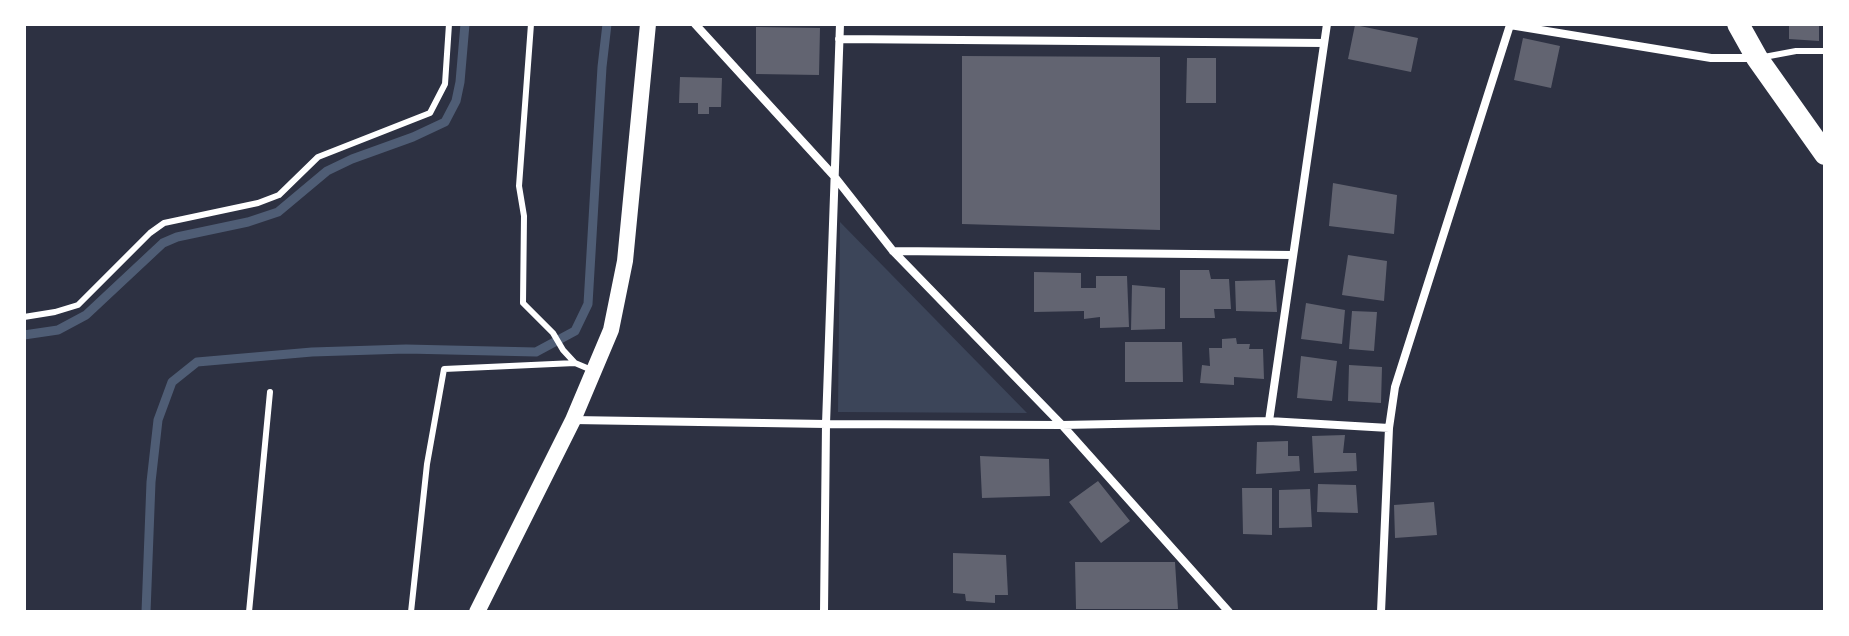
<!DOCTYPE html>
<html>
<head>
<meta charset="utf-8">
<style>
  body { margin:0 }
  #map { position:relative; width:1849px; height:636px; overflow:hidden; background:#2d3142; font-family:Bitter,serif }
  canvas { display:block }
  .frame { position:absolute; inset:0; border:26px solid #fff; pointer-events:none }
</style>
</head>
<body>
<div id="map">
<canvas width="1849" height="636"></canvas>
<div class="frame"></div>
</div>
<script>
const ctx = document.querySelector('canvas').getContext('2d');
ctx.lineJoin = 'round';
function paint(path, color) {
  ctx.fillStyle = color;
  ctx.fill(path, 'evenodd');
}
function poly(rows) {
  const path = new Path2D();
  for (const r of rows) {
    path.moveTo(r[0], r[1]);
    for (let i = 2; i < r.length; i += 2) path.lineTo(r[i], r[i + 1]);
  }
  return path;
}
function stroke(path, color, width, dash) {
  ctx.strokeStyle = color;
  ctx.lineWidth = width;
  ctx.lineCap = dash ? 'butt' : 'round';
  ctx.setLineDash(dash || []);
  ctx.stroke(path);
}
const green = poly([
  [840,222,1027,413,838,412]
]);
const stream = poly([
  [24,335,58,330,86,315,163,243,177,237,248,222,278,212,327,171,352,159,413,137,445,122,456,101,460,82,465,24],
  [146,612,151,482,158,420,172,382,197,362,312,352,406,349,536,352,575,331,588,304,602,67,607,24]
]);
const building = poly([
  [1789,24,1819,24,1819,41,1789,39],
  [1355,25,1418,38,1411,72,1348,59],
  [756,27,820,28,819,75,756,74],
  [1523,38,1560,46,1551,88,1514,80],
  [962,56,1160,57,1160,230,962,224],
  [1187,58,1216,58,1216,103,1186,103],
  [680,77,722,78,721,107,709,107,709,114,698,114,698,103,679,103],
  [1333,183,1397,195,1394,234,1329,226],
  [1348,255,1387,261,1384,301,1342,295],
  [1180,270,1209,270,1211,279,1229,279,1231,309,1214,309,1215,318,1180,318],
  [1034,272,1081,273,1081,288,1096,288,1096,276,1127,276,1129,327,1100,328,1100,317,1084,319,1084,311,1034,312],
  [1275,280,1277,312,1236,311,1235,281],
  [1132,285,1165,288,1165,329,1131,330],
  [1306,303,1345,310,1342,344,1301,339],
  [1352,311,1377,312,1374,351,1349,349],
  [1236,338,1237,344,1250,344,1249,349,1263,349,1264,379,1234,377,1234,385,1200,383,1202,365,1210,366,1209,348,1222,348,1222,339],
  [1125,342,1182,342,1183,382,1125,382],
  [1301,356,1337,361,1332,401,1297,398],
  [1349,365,1382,367,1381,403,1348,401],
  [1345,435,1343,453,1356,453,1357,471,1314,473,1312,436],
  [1288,441,1288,456,1299,456,1300,471,1256,474,1257,442],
  [980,456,1049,459,1050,496,982,498],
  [1098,481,1130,521,1101,543,1069,502],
  [1318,484,1356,485,1358,513,1317,512],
  [1242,488,1272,488,1272,535,1243,534],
  [1310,489,1312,527,1279,528,1279,490],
  [1434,502,1437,535,1395,538,1394,505],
  [953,553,1006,555,1008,595,995,595,995,603,966,601,965,594,953,593],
  [1075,562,1175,562,1178,609,1076,609]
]);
const service = poly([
  [531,24,519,186,524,216,523,303,553,333,563,350,575,363,594,371],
  [1764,57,1796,51,1825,51],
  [24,317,55,312,78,305,150,233,164,223,258,203,279,195,318,157,430,113,445,84,449,24],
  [249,612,270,392],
  [411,612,427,464,444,369,575,363]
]);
const minor = poly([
  [695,24,834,176,893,251,1062,425,1229,612],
  [839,39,1324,43],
  [893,251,1293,255],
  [573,420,826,424,1062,425,1269,421,1389,428],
  [1269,421,1327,24],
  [824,612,826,424,840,24],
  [1381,612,1389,428,1395,387,1510,25,1711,58,1756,58]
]);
const secondary = poly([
  [477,612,573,420,611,330,625,261,648,24]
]);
const trunk = poly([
  [1738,24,1757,58,1825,154]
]);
paint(green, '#3c4559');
stroke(stream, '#4f5d75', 9);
paint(building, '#626471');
stroke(service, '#fff', 6);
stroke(minor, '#fff', 8);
stroke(secondary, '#fff', 16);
stroke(trunk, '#fff', 22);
</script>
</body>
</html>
